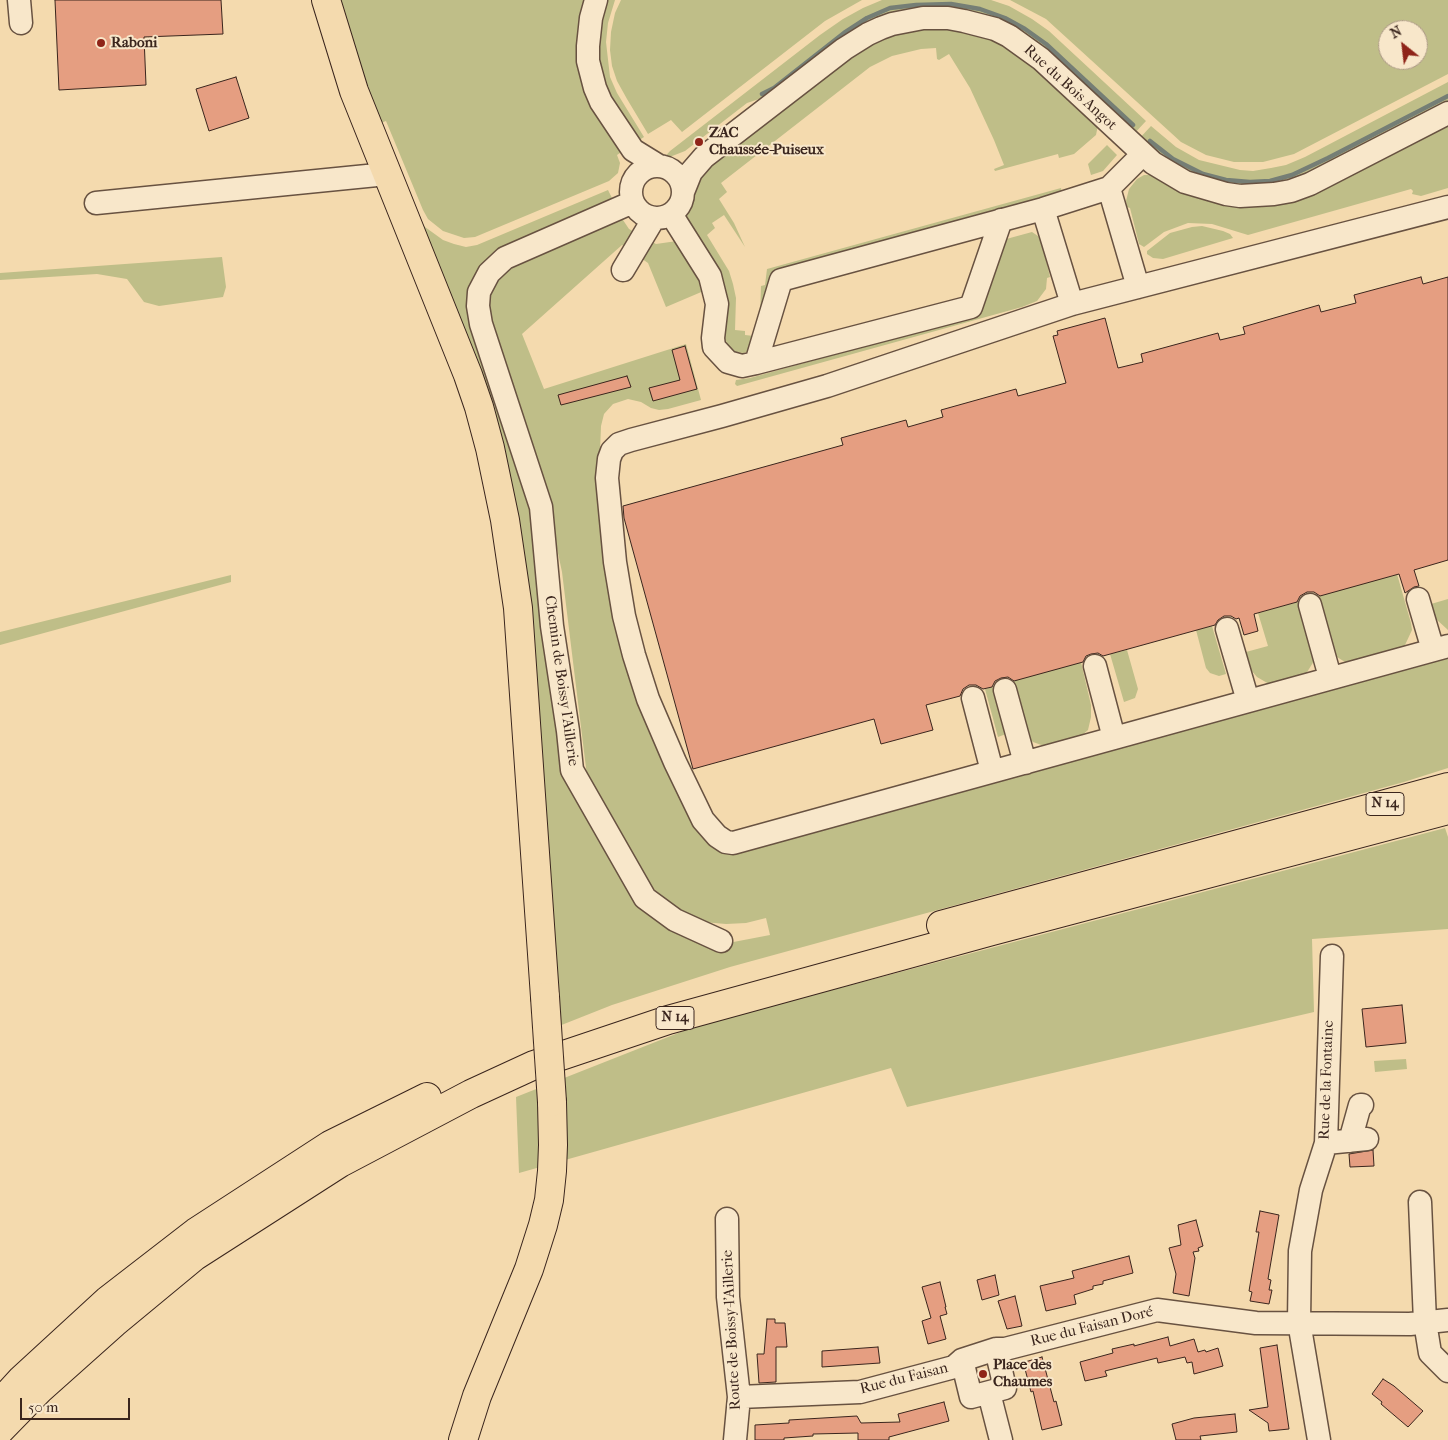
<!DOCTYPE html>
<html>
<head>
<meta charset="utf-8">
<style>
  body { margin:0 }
  #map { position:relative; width:1448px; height:1440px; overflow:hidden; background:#f4daae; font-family:"IM FELL French Canon",serif }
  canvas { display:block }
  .north { position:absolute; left:1378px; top:20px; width:50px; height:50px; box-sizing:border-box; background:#f8e7ca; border:1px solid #ac9985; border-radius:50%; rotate:331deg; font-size:14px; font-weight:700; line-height:20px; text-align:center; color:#3a251d }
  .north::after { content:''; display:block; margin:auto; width:18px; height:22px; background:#8f2418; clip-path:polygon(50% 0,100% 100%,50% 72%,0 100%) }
  .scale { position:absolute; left:20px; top:1398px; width:110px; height:22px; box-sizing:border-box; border:2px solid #3a251d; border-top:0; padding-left:6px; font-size:15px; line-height:18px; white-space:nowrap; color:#3a251d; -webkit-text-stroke:4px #f8e7ca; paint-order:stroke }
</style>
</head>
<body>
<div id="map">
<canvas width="1448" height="1440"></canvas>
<div class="north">N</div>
<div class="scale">50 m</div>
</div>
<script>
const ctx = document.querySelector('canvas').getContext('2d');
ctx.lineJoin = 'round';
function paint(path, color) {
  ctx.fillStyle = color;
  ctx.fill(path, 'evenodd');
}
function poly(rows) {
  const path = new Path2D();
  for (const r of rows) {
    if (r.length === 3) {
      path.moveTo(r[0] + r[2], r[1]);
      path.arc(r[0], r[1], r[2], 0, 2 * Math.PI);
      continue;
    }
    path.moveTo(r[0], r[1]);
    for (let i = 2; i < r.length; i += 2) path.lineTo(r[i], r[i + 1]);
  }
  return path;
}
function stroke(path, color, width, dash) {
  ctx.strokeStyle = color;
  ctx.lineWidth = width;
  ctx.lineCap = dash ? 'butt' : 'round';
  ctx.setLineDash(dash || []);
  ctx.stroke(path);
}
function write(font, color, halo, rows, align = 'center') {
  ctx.font = font + ' "IM FELL French Canon",serif';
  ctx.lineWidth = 4;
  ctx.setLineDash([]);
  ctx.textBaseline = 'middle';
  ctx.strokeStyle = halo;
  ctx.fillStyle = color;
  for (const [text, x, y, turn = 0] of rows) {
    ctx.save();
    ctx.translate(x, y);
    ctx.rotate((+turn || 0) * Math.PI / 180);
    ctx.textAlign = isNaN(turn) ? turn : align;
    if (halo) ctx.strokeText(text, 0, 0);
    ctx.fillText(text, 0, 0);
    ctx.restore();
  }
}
const green = poly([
  [333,0,588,0,581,24,623,151,617,155,620,163,618,173,609,181,475,237,464,238,443,231,428,219,423,210,386,121,375,125],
  [605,0,615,0,608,23,606,42,610,77,617,93,644,137,636,142,606,92,597,54],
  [621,0,862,0,825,21,682,132,671,120,648,134,627,99,617,81,612,66,610,50,611,32,615,13],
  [882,0,991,0,1009,6,1032,19,1049,31,1146,121,1133,135,1047,54,921,10,771,95,747,103,685,151,662,160,670,151,820,35,843,19,863,8],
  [1010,0,1448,0,1448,74,1294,154,1263,162,1234,162,1206,155,1181,142,1046,19],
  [1388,30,1418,30,1418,60,1388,60],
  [913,27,963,28,1008,45,1098,125,1096,135,1074,154,1059,158,1058,154,995,171,994,169,1004,165,994,140,970,88,949,54,939,60,937,59,936,48,921,49,892,56,870,67,721,183,727,192,719,199,734,223,745,247,724,215,712,223,715,228,707,235,729,271,733,284,736,298,735,330,745,331,745,335,754,336,760,319,761,286,765,285,767,269,1061,188,1062,193,781,272,750,351,743,353,735,352,729,347,725,339,687,220,687,206,692,186,697,176,869,42],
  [1448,82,1448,104,1332,164,1283,185,1239,188,1183,173,1138,140,1151,126,1176,147,1199,160,1240,170,1253,171,1271,168,1286,165,1305,157],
  [1448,122,1448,188,1421,196,1412,194,1413,191,1411,189,1248,235,1212,224,1188,223,1164,232,1144,247,1139,244,1130,208,1127,207,1126,201,1129,189,1137,179,1144,175,1152,175,1234,204],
  [1107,145,1117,155,1103,171,1091,175,1088,164],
  [395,161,420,219,425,227,443,240,454,244,466,247,477,245,608,190,615,204,502,255,492,263,479,280,475,290,473,312,522,461,534,507,559,689,567,764,644,901,659,915,677,926,706,940,723,944,770,935,766,918,746,923,726,924,703,922,687,916,662,898,646,880,587,776,562,572,552,525,529,446,504,370,503,366,500,366,483,318,483,300,486,289,491,280,505,265,619,214,629,229,656,244,677,241,697,270,706,290,666,307,648,263,622,245,522,334,544,389,686,344,701,400,668,409,659,410,651,408,641,402,628,399,613,404,604,414,601,426,599,478,602,536,608,574,624,645,649,724,680,787,698,820,711,840,718,846,728,851,733,850,1448,652,1448,768,1404,782,730,967,612,1005,559,1026,522,571,521,537,515,505,506,485,486,404,472,364,391,164],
  [1202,226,1223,231,1230,234,1233,238,1163,259,1153,258,1147,254,1147,251,1170,233,1192,227],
  [1032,232,1038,236,1042,243,1050,277,1047,278,1046,289,1037,301,1022,307,737,386,735,384,736,380,750,378,973,316,999,241],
  [222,257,226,287,223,297,159,306,144,302,127,279,97,274,0,280,0,273],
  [1397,574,1411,623,1412,630,1405,645,1400,650,1356,663,1345,662,1337,657,1330,650,1315,597],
  [231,575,231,582,0,645,0,632],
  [1448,599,1448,630,1436,619,1431,604],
  [1301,601,1314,661,1304,677,1269,684,1257,677,1251,670,1246,652,1268,646,1258,613],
  [1212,626,1226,674,1219,676,1210,673,1206,668,1196,630],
  [1127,650,1138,689,1135,698,1124,702,1110,654],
  [1081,662,1091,705,1091,717,1088,730,1081,736,1047,747,1033,742,1028,738,1010,682],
  [997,686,1006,734,998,737,985,689],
  [1445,828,1448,837,1448,929,1312,939,1314,1012,907,1107,891,1068,519,1173,516,1097,696,1026],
  [1406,1059,1407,1069,1375,1072,1374,1061]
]);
const stream = poly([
  [762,94,774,88,844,33,867,18,890,8,916,5,951,4,980,9,1005,18,1025,29,1046,44,1133,125],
  [1150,141,1173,159,1203,174,1226,180,1250,182,1270,181,1292,175,1328,158,1448,96]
]);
const building = poly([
  [55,0,221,0,223,34,144,37,146,85,59,90,55,0],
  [236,77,249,118,209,131,196,89,236,77],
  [1421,277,1423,284,1448,277,1448,560,1414,570,1419,586,1414,587,1405,593,1399,574,1320,596,1314,592,1307,592,1300,596,1297,602,1254,614,1258,631,1244,635,1239,618,1236,619,1231,616,1224,616,1218,620,1215,625,1103,656,1098,653,1091,654,1086,656,1083,662,1014,681,1008,677,1001,678,995,681,992,687,983,689,976,685,969,685,963,689,960,696,926,705,933,730,881,744,874,719,693,769,624,518,623,506,843,445,841,438,906,420,908,427,943,417,941,410,1016,389,1018,396,1066,383,1053,336,1058,335,1057,331,1105,318,1118,368,1143,362,1141,354,1218,333,1220,340,1245,334,1243,327,1319,305,1321,312,1356,303,1354,295,1421,277],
  [685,346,697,389,653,401,649,388,680,380,672,350,685,346],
  [627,376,631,387,561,405,558,395,627,376],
  [1402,1005,1406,1043,1366,1047,1362,1009,1402,1005],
  [1373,1150,1374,1166,1350,1167,1349,1154,1373,1150],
  [1260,1211,1279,1215,1268,1279,1271,1280,1269,1290,1272,1290,1269,1304,1250,1301,1252,1292,1249,1291,1259,1232,1256,1232,1260,1211],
  [1196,1220,1203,1246,1198,1248,1199,1251,1193,1252,1195,1258,1189,1296,1173,1293,1176,1274,1169,1248,1181,1245,1178,1225,1196,1220],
  [1129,1256,1133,1273,1103,1281,1103,1284,1093,1286,1093,1289,1074,1295,1076,1304,1046,1311,1040,1286,1074,1278,1072,1271,1129,1256],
  [995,1275,999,1295,982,1300,977,1280,995,1275],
  [940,1282,946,1307,945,1307,947,1314,940,1316,946,1339,928,1344,922,1321,931,1318,922,1287,940,1282],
  [1015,1296,1022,1326,1007,1329,998,1301,1015,1296],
  [767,1319,775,1319,775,1323,785,1323,787,1347,776,1347,776,1382,759,1383,757,1354,764,1354,767,1319],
  [1168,1337,1170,1346,1194,1339,1198,1352,1205,1350,1206,1352,1218,1348,1223,1366,1194,1374,1192,1362,1187,1363,1185,1357,1158,1363,1157,1358,1105,1371,1107,1376,1085,1381,1080,1362,1113,1353,1112,1349,1134,1344,1134,1346,1168,1337],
  [1277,1345,1289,1429,1269,1431,1268,1423,1249,1410,1268,1407,1260,1348,1277,1345],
  [878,1347,880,1363,822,1367,822,1351,878,1347],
  [1042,1357,1054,1402,1056,1401,1062,1425,1042,1430,1033,1391,1031,1392,1025,1369,1027,1369,1025,1362,1042,1357],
  [1383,1379,1394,1386,1423,1411,1408,1427,1381,1404,1382,1402,1372,1394,1383,1379],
  [944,1402,949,1421,889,1437,889,1440,858,1440,858,1433,813,1434,813,1436,784,1438,784,1440,755,1440,755,1425,789,1423,789,1420,857,1416,861,1423,900,1422,898,1414,944,1402],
  [1235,1414,1237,1432,1200,1436,1201,1440,1176,1440,1172,1424,1194,1418,1235,1414]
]);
const minor = poly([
  [19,0,21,23],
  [596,0,591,18,588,46,588,61,595,88,601,102,633,150,659,166],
  [657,192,26],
  [683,192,691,172,704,157,844,49,868,34,881,28,892,24,923,18,948,18,964,21,995,29,1009,36,1041,59,1153,163,1185,182,1226,194,1240,196,1274,194,1291,191,1310,184,1448,113],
  [633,202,505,258,489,273,479,292,478,306,481,324,541,507,552,626,568,731,572,770,645,898,675,920,721,941],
  [96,203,387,174],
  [1448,207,1072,304,827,386,722,416,631,440,619,444,612,451,609,459,607,478,615,562,624,616,634,655,648,699,675,762,703,820,717,836,726,842,733,843,1448,646],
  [1043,209,1072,304],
  [671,214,710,276,717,304,713,338,714,347,728,362,742,366,756,363,781,280,1043,209,1109,188],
  [623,270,654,218],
  [1138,287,1109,188,1143,154],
  [756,363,971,307,1001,220],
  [1418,599,1433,650],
  [1310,605,1330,677],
  [1227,629,1248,701],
  [1095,666,1114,738],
  [1005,690,1025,763],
  [973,698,992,771],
  [1350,1141,1360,1105,1362,1105],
  [1326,1143,1367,1139],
  [1420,1202,1425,1322,1430,1353,1448,1371],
  [727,1219,728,1297,739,1397,735,1440],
  [962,1360,971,1397,1005,1388,996,1349],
  [989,1393,1001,1440],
  [739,1397,860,1392,954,1367,962,1360,996,1349,1005,1349,1157,1310,1256,1323,1410,1324,1448,1320],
  [1319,1440,1299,1322,1300,1251,1311,1190,1326,1143,1332,956]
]);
const major = poly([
  [326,0,354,91,468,375,479,407,490,448,505,520,518,608,545,997],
  [463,1440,477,1396,529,1269,543,1225,549,1200,552,1171,553,1145,552,1102]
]);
const highway = poly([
  [941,925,1448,787],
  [0,1403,22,1379,108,1300,196,1232,330,1145,427,1097],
  [0,1430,40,1389,114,1323,195,1256,340,1163,471,1094,534,1065,668,1020,992,931,1448,810]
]);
const majorBridge = poly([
  [545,997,552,1102]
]);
const markers = [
  [101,43,5,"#8f2418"],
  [699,142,5,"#8f2418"],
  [983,1374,5,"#8f2418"]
];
const shields = [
  [1385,804,38],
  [675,1018,38]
];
const shieldNames = [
  ["N 14",1385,804],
  ["N 14",675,1018]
];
const poiNames = [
  ["Raboni",111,43],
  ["ZAC",709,133],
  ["Chaussée-Puiseux",709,150],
  ["Place des",993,1365],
  ["Chaumes",993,1382]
];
const streetNames = [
  ["Rue du Bois Angot",1070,88,42],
  ["Chemin de Boissy l'Aillerie",561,681,82],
  ["Rue de la Fontaine",1327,1080,-88],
  ["Rue du Faisan Doré",1092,1327,-14],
  ["Route de Boissy-l'Aillerie",732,1330,-93],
  ["Rue du Faisan",904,1379,-14]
];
paint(green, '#bfbe88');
stroke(stream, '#757e75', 4.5);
paint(building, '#e59e81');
stroke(building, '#3a251d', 1);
stroke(minor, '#685241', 25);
stroke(major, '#3a251d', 30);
stroke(highway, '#3a251d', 30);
stroke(minor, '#f8e7ca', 22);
stroke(major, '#f4daae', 28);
stroke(highway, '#f4daae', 28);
stroke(majorBridge, '#3a251d', 30, []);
stroke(majorBridge, '#f4daae', 28);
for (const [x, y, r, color] of markers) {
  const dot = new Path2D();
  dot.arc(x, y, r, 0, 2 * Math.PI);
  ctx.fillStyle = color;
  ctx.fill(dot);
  stroke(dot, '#f8e7ca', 2);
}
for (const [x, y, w] of shields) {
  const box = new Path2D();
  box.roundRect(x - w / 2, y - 11.5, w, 23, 4);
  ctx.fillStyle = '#f8e7ca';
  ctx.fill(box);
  stroke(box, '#3a251d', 1);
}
write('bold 14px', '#3a251d', null, shieldNames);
write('bold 15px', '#3a251d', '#f8e7ca', poiNames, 'left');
write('15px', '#3a251d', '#f8e7ca', streetNames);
</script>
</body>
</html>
